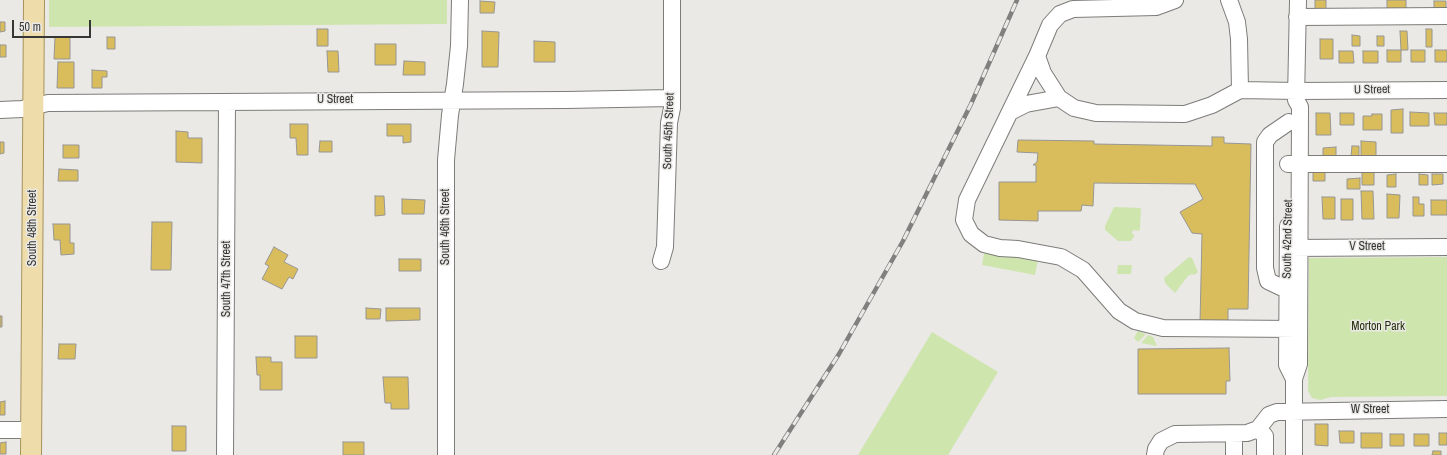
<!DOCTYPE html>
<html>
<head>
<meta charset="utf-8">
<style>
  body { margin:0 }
  #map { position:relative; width:1447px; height:455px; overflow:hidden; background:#eae9e6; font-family:"Archivo Narrow",sans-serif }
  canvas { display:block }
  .scale { position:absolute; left:12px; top:20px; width:79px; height:18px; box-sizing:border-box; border:2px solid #363634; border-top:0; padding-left:5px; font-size:12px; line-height:14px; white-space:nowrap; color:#363634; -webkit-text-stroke:3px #eae9e6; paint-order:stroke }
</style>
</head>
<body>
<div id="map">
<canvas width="1447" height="455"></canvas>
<div class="scale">50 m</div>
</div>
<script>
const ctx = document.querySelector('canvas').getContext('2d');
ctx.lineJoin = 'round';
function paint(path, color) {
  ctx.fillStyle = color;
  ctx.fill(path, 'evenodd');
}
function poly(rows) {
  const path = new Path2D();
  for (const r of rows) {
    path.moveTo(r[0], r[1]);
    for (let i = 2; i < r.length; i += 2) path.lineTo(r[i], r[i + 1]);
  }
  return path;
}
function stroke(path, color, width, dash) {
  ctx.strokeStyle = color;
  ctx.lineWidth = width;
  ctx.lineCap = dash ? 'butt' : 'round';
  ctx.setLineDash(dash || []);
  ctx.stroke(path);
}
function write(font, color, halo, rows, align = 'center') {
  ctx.font = font + ' "Archivo Narrow",sans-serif';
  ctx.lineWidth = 3;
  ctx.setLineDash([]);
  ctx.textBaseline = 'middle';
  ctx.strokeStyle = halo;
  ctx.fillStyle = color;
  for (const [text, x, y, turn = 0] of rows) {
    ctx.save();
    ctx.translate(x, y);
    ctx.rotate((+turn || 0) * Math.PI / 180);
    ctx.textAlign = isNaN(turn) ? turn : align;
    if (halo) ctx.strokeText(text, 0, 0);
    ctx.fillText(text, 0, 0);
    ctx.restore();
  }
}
const green = poly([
  [49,0,447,0,447,24,49,27],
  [1114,207,1141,208,1140,228,1139,231,1133,230,1132,234,1135,235,1131,241,1118,241,1105,230,1105,226],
  [985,248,1039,255,1035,275,982,265],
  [1189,257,1192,258,1198,272,1194,275,1192,274,1188,276,1175,293,1165,283,1164,278],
  [1447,257,1447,396,1331,397,1320,400,1312,398,1308,391,1309,258],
  [1118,265,1132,265,1131,274,1117,274],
  [1138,331,1146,334,1138,342,1134,338],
  [932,332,998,372,948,455,858,455],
  [1148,335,1153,337,1157,346,1141,343]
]);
const building = poly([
  [1315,0,1326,0,1326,11,1315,11,1315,0],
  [1387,0,1406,0,1406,9,1387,9,1387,0],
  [480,1,495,2,494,13,480,13,480,1],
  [1434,1,1446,1,1446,10,1434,9,1434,1],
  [0,22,5,22,5,31,0,32,0,22],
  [317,29,328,29,328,46,317,46,317,29],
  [1426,29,1432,29,1432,47,1426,47,1426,29],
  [482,31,499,32,498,67,482,67,482,31],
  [1400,31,1407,31,1408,50,1401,50,1400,31],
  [1352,35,1360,36,1360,46,1352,46,1352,35],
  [1377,36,1384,36,1384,46,1377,46,1377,36],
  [55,37,70,37,70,59,54,59,55,37],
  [107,37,115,37,115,49,107,49,107,37],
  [1320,39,1333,39,1333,59,1320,59,1320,39],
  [534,41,555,42,555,62,534,62,534,41],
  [375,44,396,44,396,65,375,65,375,44],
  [0,45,6,45,6,57,0,57,0,45],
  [1387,50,1401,50,1401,62,1387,62,1387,50],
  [1411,50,1425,50,1425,62,1411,62,1411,50],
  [1435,50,1447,50,1447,62,1435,62,1435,50],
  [327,51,338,51,339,72,328,72,327,51],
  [1339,51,1353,51,1354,63,1339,63,1339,51],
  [1363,51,1378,51,1378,63,1363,63,1363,51],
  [404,61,425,62,425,75,403,75,404,61],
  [58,62,74,62,74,88,57,88,58,62],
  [92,70,107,71,107,77,102,77,102,88,92,88,92,70],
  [1403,109,1403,133,1391,133,1391,110,1403,109],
  [1410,112,1429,113,1429,126,1410,126,1410,112],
  [1316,113,1330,113,1331,135,1316,135,1316,113],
  [1340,113,1354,113,1354,125,1340,125,1340,113],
  [1434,113,1447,113,1447,125,1435,125,1434,113],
  [1372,114,1382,114,1382,130,1363,130,1363,116,1372,116,1372,114],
  [290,124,308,124,308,155,297,155,296,138,290,138,290,124],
  [387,124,411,124,411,142,403,143,403,136,387,136,387,124],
  [176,131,188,132,188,138,202,138,202,163,176,162,176,131],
  [1212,137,1224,137,1224,143,1251,144,1248,309,1228,309,1228,324,1200,323,1202,234,1192,233,1180,212,1203,199,1195,184,1094,183,1093,206,1082,205,1081,211,1038,211,1038,221,999,220,999,182,1036,182,1036,165,1033,165,1037,162,1038,153,1017,152,1018,140,1094,141,1094,144,1212,146,1212,137],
  [320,141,332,141,332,152,319,152,320,141],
  [1361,141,1376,142,1376,157,1361,156,1361,141],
  [0,142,4,142,4,153,0,154,0,142],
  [63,145,79,145,79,158,63,158,63,145],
  [1352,146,1359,146,1359,156,1351,156,1352,146],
  [1336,147,1336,161,1323,161,1323,148,1336,147],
  [59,169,78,170,78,181,58,181,59,169],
  [1313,170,1325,171,1325,181,1313,181,1313,170],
  [1362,172,1374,172,1374,185,1362,185,1362,172],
  [1396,174,1396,187,1387,187,1387,175,1396,174],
  [1419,174,1428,175,1428,185,1419,185,1419,174],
  [1432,174,1443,174,1443,184,1432,185,1432,174],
  [1360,178,1360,189,1347,189,1347,179,1360,178],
  [1361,191,1373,191,1374,219,1362,219,1361,191],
  [1387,194,1400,195,1399,218,1387,218,1387,194],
  [375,196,384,196,385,215,375,216,375,196],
  [1322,197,1335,197,1335,219,1323,219,1322,197],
  [1413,197,1419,197,1419,204,1424,204,1424,216,1413,216,1413,197],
  [402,199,425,200,424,214,402,214,402,199],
  [1341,199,1353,199,1353,220,1341,220,1341,199],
  [1431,200,1447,200,1447,215,1431,215,1431,200],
  [152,222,172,222,171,270,151,270,152,222],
  [53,224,70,224,70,243,74,243,74,254,61,255,60,240,54,240,53,224],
  [274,247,288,255,284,262,298,269,293,279,289,277,282,289,262,279,269,266,265,264,274,247],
  [399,259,421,259,421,271,399,271,399,259],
  [366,308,381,309,380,319,366,319,366,308],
  [386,308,420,308,420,320,386,321,386,308],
  [0,316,2,316,2,327,0,327,0,316],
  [295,336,317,336,317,358,295,358,295,336],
  [59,344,76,344,75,359,58,359,59,344],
  [1229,348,1230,381,1226,381,1226,394,1138,394,1138,349,1229,348],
  [256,357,271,357,271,362,282,362,282,390,260,390,260,375,257,375,256,357],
  [383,377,408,377,409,409,391,409,391,403,385,403,383,377],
  [5,401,5,415,0,415,0,402,5,401],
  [1315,424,1328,424,1328,446,1315,445,1315,424],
  [172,426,186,426,186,451,172,451,172,426],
  [1339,431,1354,431,1354,443,1340,443,1339,431],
  [1361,433,1382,433,1382,448,1361,448,1361,433],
  [1439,433,1447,433,1447,445,1439,445,1439,433],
  [1390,434,1404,434,1404,446,1390,446,1390,434],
  [1414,434,1429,434,1429,446,1414,446,1414,434],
  [6,442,6,454,0,454,0,443,6,442],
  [343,442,364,442,364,455,343,455,343,442],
  [1433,451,1441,451,1441,455,1432,455,1433,451]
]);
const minor = poly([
  [1175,0,1156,7,1073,9,1060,14,1050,25,1037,56,1043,73,1059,98,1074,108,1096,113,1185,114,1212,105,1240,90,1297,91,1447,90],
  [1229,0,1237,22,1239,39,1240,90],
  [1297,17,1447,16],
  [1037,56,967,200,964,220,971,234,984,244,1000,248,1018,249,1061,257,1083,270,1119,311,1135,321,1163,328,1298,329],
  [0,110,22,109,48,103,566,100,671,98],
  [1010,112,1026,104,1059,98],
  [1288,164,1447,164],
  [1288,226,1287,365,1294,379],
  [1289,248,1447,247],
  [661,261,665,247,669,123,672,108,672,0],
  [1287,290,1268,281,1265,268,1265,142,1270,135,1289,122],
  [1258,429,1265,436,1265,455],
  [0,430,31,430],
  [225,455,227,102],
  [446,455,446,160,450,115,455,84,459,46,460,0],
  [1155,455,1156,449,1161,441,1175,434,1247,433,1258,429,1269,415,1277,412,1447,409],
  [1234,455,1234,434],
  [1294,455,1294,379,1299,364,1300,107,1296,100,1298,0]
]);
const major = poly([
  [31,455,34,0]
]);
const rail = poly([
  [774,455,839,354,903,241,971,104,1017,0]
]);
const streetNames = [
  ["U Street",1372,90,-1],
  ["U Street",335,100],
  ["South 45th Street",669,131,-88],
  ["South 46th Street",446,227,-90],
  ["South 48th Street",33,228,-90],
  ["South 42nd Street",1288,239,-89],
  ["V Street",1367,247],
  ["South 47th Street",227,279,-90],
  ["W Street",1370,410]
];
const parkNames = [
  ["Morton Park",1378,327]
];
paint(green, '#cfe5ae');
paint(building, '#d9bd5d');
stroke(building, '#979693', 1);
stroke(minor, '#7d7c79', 18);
stroke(major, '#a6935c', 22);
stroke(minor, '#fff', 16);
stroke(major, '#eedcaa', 20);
stroke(rail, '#81807e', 4.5);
stroke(rail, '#eae9e6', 3, [9]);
write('12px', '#363634', '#eae9e6', streetNames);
write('12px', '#25310c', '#eae9e6', parkNames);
</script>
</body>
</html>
